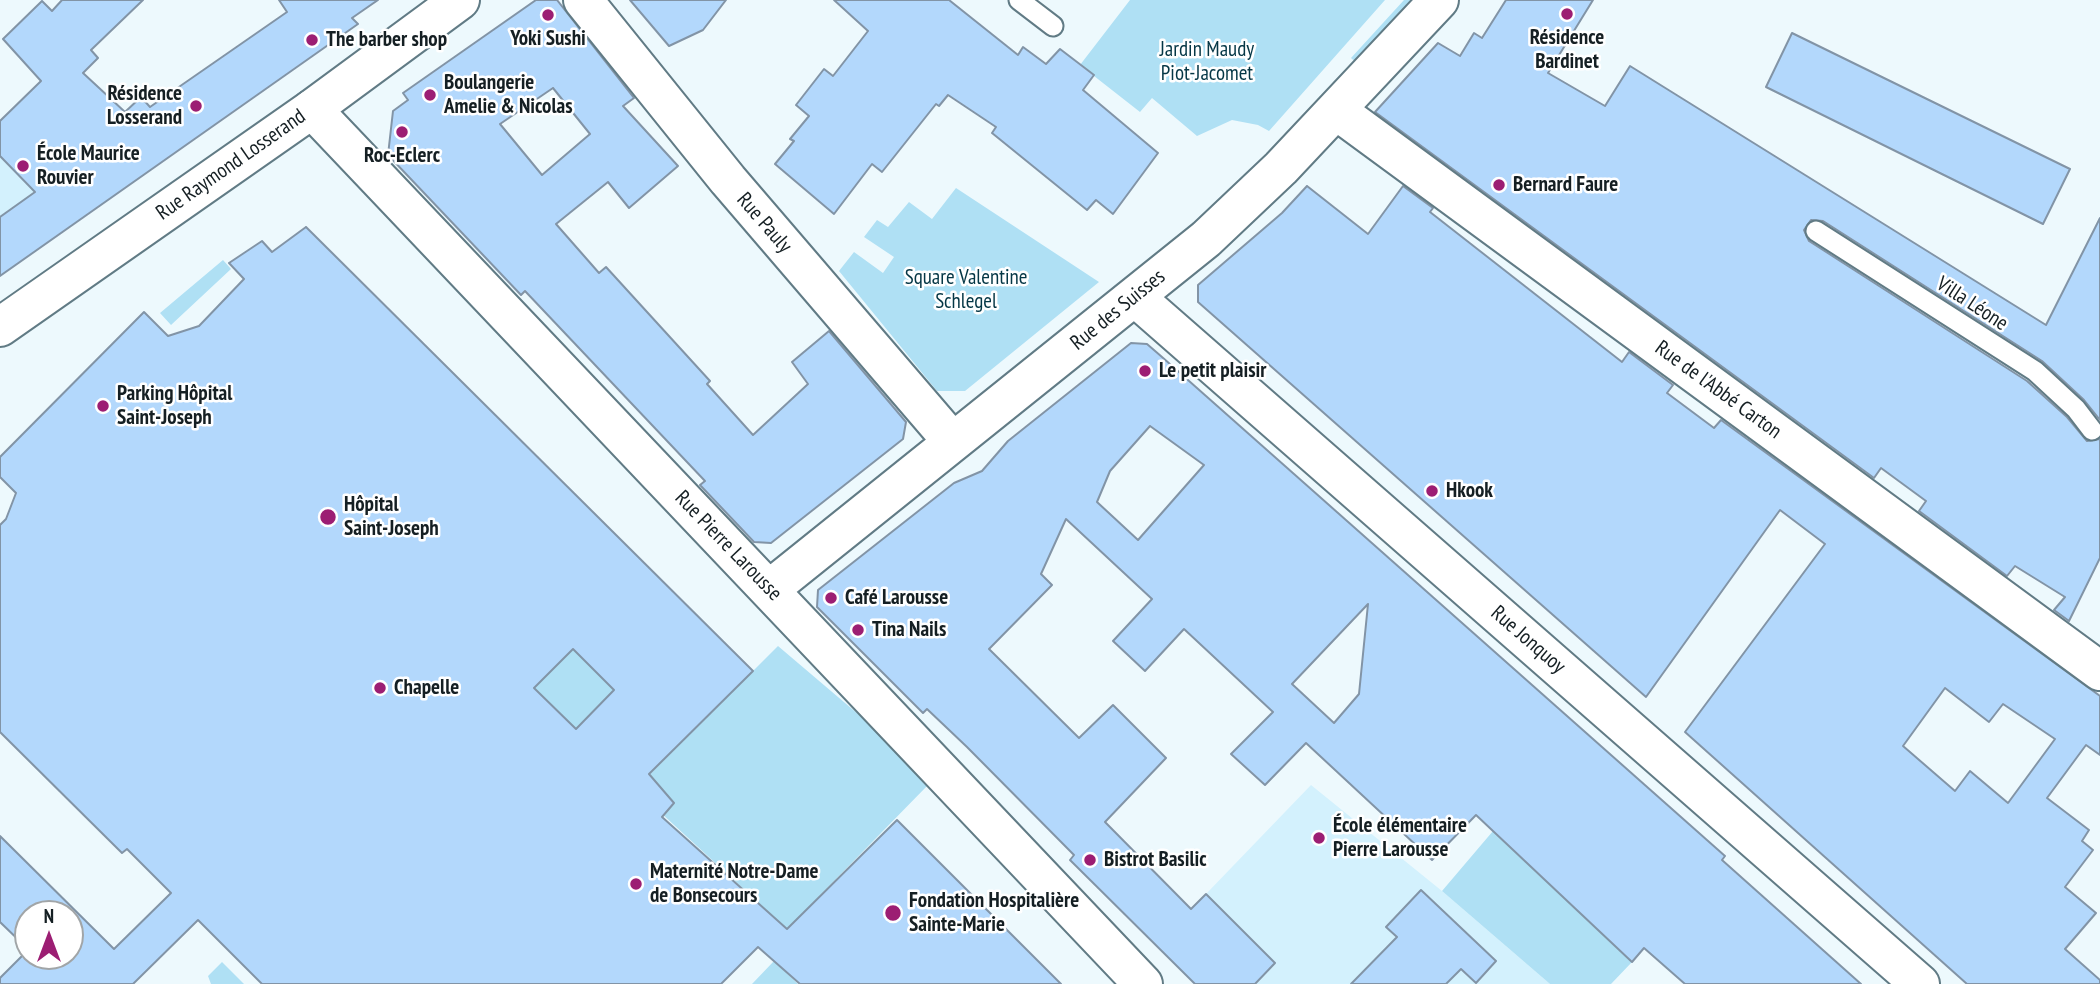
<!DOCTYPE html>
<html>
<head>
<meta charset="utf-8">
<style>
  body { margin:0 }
  #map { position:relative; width:2100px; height:984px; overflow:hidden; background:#edf9fd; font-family:"PT Sans Narrow",sans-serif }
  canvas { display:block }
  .north { position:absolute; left:14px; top:900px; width:70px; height:70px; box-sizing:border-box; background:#fff; border:2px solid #a1a5a7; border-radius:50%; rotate:0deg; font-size:19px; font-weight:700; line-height:28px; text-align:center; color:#151f23 }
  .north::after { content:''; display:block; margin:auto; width:24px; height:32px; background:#9c1e73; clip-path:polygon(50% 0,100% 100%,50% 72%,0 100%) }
</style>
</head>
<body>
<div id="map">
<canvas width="2100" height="984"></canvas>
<div class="north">N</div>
</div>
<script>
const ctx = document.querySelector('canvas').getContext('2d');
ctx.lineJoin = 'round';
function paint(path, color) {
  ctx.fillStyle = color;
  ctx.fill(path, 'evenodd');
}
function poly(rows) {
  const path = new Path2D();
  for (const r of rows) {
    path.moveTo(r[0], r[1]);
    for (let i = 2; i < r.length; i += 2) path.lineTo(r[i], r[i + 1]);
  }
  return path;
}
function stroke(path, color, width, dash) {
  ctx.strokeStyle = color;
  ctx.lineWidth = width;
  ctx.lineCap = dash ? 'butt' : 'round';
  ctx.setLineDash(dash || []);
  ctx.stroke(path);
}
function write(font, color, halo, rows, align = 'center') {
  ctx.font = font + ' "PT Sans Narrow",sans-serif';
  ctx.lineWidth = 5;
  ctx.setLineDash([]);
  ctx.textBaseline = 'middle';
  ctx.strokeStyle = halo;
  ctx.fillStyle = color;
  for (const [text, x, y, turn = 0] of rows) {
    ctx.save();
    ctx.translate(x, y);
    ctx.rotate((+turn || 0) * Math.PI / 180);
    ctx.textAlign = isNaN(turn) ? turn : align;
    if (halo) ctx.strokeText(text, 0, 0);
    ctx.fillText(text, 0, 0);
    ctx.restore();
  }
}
const built = poly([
  [0,119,90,212,0,276],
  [1311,785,1442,891,1550,984,1195,984,1206,894]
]);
const green = poly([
  [1130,0,1385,0,1269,131,1258,125,1232,120,1197,136,1152,98,1140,112,1080,65],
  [1404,0,1422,0,1362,68,1351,58],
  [956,188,1099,282,965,391,937,391,839,271,854,252,883,273,894,257,864,237,877,220,888,227,909,202,932,219],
  [223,260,231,269,171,325,160,313],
  [778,646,858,714,928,785,787,929,635,789],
  [573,649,614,690,576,729,534,688],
  [1493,831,1632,962,1611,984,1550,984,1442,891],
  [774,961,798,984,752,984],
  [222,962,244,984,211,984,208,976]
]);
const building = poly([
  [62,0,143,0,91,50,98,58,83,73,125,112,141,97,150,107,287,12,279,0,378,0,352,18,358,24,0,276,0,217,35,192,0,156,0,121,41,81,3,39,42,1,52,11,62,0],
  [536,0,557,0,634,98,623,106,678,166,629,208,608,182,556,224,599,273,606,267,710,381,707,384,753,435,808,384,792,362,829,331,906,422,903,439,771,543,754,542,700,485,705,481,525,291,521,295,388,155,393,111,408,100,403,93,536,0],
  [553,88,590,134,542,175,500,124,553,88],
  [630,0,726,0,703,30,669,46,630,0],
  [834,0,949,0,1018,55,1023,47,1046,64,1060,49,1094,75,1083,90,1158,153,1113,214,1096,200,1087,210,992,133,996,127,948,95,939,106,936,104,882,172,872,164,834,214,775,164,794,141,790,139,809,116,796,105,824,69,833,76,868,31,834,0],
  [1506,0,1593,0,1548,73,1605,106,1630,66,2046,325,2100,218,2100,420,2084,400,2042,361,1823,221,1811,220,1804,230,1809,241,2027,381,2067,417,2087,441,2100,439,2100,558,2069,621,2054,610,2065,597,2015,566,2007,576,1919,511,1926,501,1881,468,1874,478,1375,112,1438,43,1460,56,1474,33,1482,38,1506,0],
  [1792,33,2070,169,2043,224,1766,87,1792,33],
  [1307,186,1368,234,1403,186,1433,208,1430,212,1622,362,1629,352,1673,385,1667,393,1714,428,1721,420,2100,696,2100,755,2086,745,2047,798,2089,830,2082,841,2093,850,2065,887,2096,913,2065,949,2100,980,2100,984,1967,984,1685,732,1825,544,1780,510,1646,697,1198,302,1198,285,1282,213,1307,186],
  [1945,688,1989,722,2003,704,2055,739,2008,803,1970,771,1955,791,1903,746,1945,688],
  [306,227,753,671,649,774,674,803,662,817,787,929,897,820,1061,984,800,984,758,947,721,984,262,984,198,920,133,984,0,984,0,978,28,950,28,956,70,956,70,914,28,914,28,949,0,922,0,836,114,949,171,893,127,849,122,853,0,732,0,525,6,519,16,493,0,477,0,457,144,312,168,336,199,326,244,279,229,263,262,241,272,252,306,227],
  [573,649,614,690,576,729,534,688,573,649],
  [1131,343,1147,344,1162,357,1725,856,1722,860,1861,984,1685,984,1644,948,1632,962,1476,815,1432,860,1306,743,1265,785,1231,754,1273,712,1184,629,1145,671,1113,641,1152,599,1066,519,1041,574,1052,585,989,649,1079,738,1113,705,1166,758,1105,822,1191,909,1206,894,1275,963,1255,984,1195,984,1070,860,1074,855,967,747,927,709,923,713,817,607,818,590,954,483,982,471,1008,441,1131,343],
  [1150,426,1204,465,1138,540,1097,502,1110,471,1150,426],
  [1368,604,1359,694,1334,723,1292,684,1368,604],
  [1421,890,1496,961,1476,983,1461,969,1446,984,1351,984,1397,937,1386,927,1421,890]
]);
const lane = poly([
  [1019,0,1053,26],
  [1816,231,2035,371,2076,409,2092,430]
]);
const street = poly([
  [583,0,728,180,952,441],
  [312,109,1143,984],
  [1336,110,2100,671],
  [1135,297,1920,984],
  [770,589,1206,239,1281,168,1439,0]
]);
const secondary = poly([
  [0,327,312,109,460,0]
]);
const markers = [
  [1567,14,7,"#9c1e73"],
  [548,15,7,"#9c1e73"],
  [312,40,7,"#9c1e73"],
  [430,95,7,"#9c1e73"],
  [196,106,7,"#9c1e73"],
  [402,132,7,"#9c1e73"],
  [23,166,7,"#9c1e73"],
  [1499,185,7,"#9c1e73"],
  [1145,371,7,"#9c1e73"],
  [103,406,7,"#9c1e73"],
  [1432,491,7,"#9c1e73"],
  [328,517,9,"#9c1e73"],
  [831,598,7,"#9c1e73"],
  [858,630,7,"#9c1e73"],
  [380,688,7,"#9c1e73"],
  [1319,838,7,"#9c1e73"],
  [1090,860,7,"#9c1e73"],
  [636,884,7,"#9c1e73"],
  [893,913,9,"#9c1e73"]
];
const poiNames = [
  ["Résidence",1567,38,"center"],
  ["Bardinet",1567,62,"center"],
  ["Yoki Sushi",548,39,"center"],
  ["The barber shop",326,40],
  ["Boulangerie",444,83],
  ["Amelie & Nicolas",444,107],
  ["Résidence",182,94,"right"],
  ["Losserand",182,118,"right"],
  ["École Maurice",37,154],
  ["Rouvier",37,178],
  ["Roc-Eclerc",402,156,"center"],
  ["Bernard Faure",1513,185],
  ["Le petit plaisir",1159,371],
  ["Parking Hôpital",117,394],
  ["Saint-Joseph",117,418],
  ["Hkook",1446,491],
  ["Hôpital",344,505],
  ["Saint-Joseph",344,529],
  ["Café Larousse",845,598],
  ["Tina Nails",872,630],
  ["Chapelle",394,688],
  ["École élémentaire",1333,826],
  ["Pierre Larousse",1333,850],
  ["Bistrot Basilic",1104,860],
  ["Maternité Notre-Dame",650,872],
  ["de Bonsecours",650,896],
  ["Fondation Hospitalière",909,901],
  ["Sainte-Marie",909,925]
];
const parkNames = [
  ["Jardin Maudy",1207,50],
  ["Piot-Jacomet",1207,74],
  ["Square Valentine",966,278],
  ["Schlegel",966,302]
];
const streetNames = [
  ["Rue Raymond Losserand",231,165,-35],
  ["Rue Pauly",764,223,49],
  ["Villa Léone",1972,304,33],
  ["Rue des Suisses",1118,310,-39],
  ["Rue de l'Abbé Carton",1718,390,36],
  ["Rue Pierre Larousse",728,546,46],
  ["Rue Jonquoy",1528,640,41]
];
paint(built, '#d3f1fd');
paint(green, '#afe0f4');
paint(building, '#b3d8fc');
stroke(building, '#8294a6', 2);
stroke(lane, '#617b85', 23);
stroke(street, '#617b85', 42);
stroke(secondary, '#617b85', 42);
stroke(lane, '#fff', 19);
stroke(street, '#fff', 38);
stroke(secondary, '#fff', 38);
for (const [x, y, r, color] of markers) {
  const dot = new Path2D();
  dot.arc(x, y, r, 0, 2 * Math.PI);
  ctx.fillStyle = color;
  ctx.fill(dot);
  stroke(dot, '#fff', 2.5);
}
write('bold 21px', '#151f23', '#fff', poiNames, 'left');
write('21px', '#053746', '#fff', parkNames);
write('21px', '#151f23', '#fff', streetNames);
</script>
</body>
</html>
